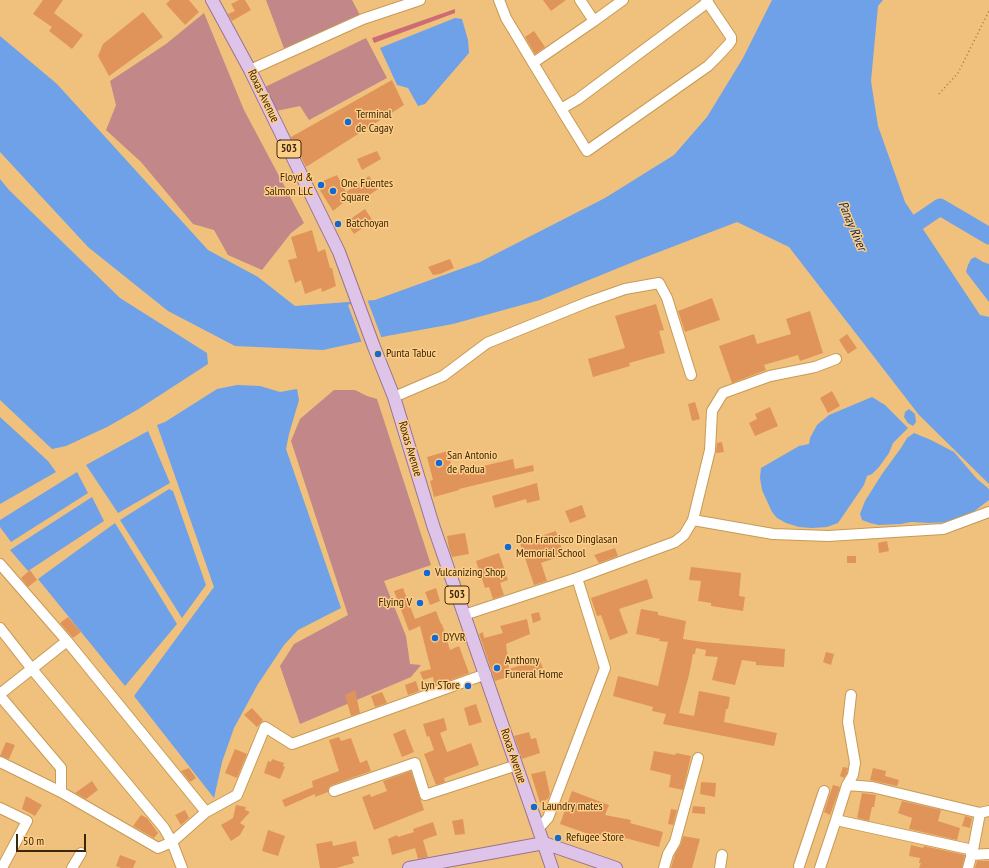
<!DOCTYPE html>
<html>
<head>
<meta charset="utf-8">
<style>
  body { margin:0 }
  #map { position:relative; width:989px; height:868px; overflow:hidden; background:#f0c17c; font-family:"PT Sans Narrow",sans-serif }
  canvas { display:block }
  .scale { position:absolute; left:16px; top:834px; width:70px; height:18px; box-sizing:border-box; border:2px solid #3a2809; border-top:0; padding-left:5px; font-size:12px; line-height:14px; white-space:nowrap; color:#3a2809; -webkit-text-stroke:3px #fece88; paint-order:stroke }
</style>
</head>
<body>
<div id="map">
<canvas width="989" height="868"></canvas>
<div class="scale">50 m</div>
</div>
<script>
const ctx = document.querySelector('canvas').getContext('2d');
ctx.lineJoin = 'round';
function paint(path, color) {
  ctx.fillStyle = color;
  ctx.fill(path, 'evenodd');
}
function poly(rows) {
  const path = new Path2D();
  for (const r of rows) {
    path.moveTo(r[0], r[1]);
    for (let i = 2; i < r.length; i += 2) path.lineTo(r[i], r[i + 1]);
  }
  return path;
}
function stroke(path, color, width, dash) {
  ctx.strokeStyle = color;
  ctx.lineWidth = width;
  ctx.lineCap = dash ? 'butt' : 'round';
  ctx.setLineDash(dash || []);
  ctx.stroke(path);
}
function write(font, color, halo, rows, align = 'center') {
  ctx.font = font + ' "PT Sans Narrow",sans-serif';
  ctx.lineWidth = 3;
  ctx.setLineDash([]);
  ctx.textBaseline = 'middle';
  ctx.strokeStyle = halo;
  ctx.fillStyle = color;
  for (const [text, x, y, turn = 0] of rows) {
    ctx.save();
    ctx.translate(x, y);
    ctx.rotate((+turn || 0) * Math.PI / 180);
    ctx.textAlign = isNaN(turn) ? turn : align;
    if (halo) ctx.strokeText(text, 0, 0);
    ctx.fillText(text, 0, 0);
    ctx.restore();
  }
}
const green = poly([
  [266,0,352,0,362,19,285,51],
  [204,13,244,110,304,223,291,233,262,270,228,255,214,230,193,224,141,162,106,130,116,105,110,81,166,44],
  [366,38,387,78,309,120,300,106,276,111,263,88],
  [334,390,355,390,367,396,377,399,431,565,384,581,406,636,410,664,421,665,411,677,300,724,280,666,294,644,348,615,291,441,300,419]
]);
const forest = poly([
  [455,9,455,13,374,43,372,38]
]);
const water = poly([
  [772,0,883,0,878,6,871,81,878,126,905,202,980,315,989,317,989,484,919,415,789,247,737,222,638,260,540,300,453,324,387,336,323,350,235,346,168,311,88,247,0,152,0,36,57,84,208,250,258,277,295,306,375,300,480,262,605,198,674,155,707,117,743,58],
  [455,18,462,19,468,40,469,53,425,104,418,106,408,88,397,85,380,48],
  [0,179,9,190,120,298,207,353,208,364,137,410,107,427,66,446,52,449,0,400],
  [975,257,983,262,989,264,989,302,966,272,968,265,971,259],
  [237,385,260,386,280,392,297,389,299,400,289,434,286,449,341,608,298,630,284,645,258,684,234,728,222,762,214,798,134,696,214,587,157,425,165,422,217,389],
  [872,397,885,405,908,428,893,443,889,453,879,467,872,474,867,476,864,485,838,523,827,527,812,528,799,527,786,523,777,518,772,512,762,490,760,478,761,468,799,446,809,444,810,438,817,425,829,415],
  [909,409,915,414,916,422,913,426,908,423,904,417,905,412],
  [0,417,48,461,56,472,0,504],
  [148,431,170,483,118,513,86,465],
  [914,433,931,440,954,452,977,479,988,488,989,490,989,500,964,519,953,522,929,523,911,522,901,524,879,525,870,523,862,520,860,514,865,501,882,474,901,448,907,438],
  [77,472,88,493,11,542,0,527,0,520],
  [169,489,173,491,206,585,182,618,120,520],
  [92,497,104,521,28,571,10,550],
  [115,523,177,624,125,686,38,579]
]);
const pier = poly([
  [363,299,367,299,382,339,362,343,348,305]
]);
const river = poly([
  [899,232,918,222,940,207,989,236]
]);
const building = poly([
  [43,0,63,0,54,13,83,35,72,49,49,31,52,27,33,14],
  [170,0,189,0,199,12,185,25,166,4],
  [239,0,245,0,251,10,232,21,228,14,235,11,231,4],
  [543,0,566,0,551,11],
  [143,12,163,37,109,76,98,56,103,44],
  [534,31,545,47,535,54,525,37],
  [392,80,404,105,306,167,291,137],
  [377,151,381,159,362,170,357,159],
  [337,175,346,192,369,176,378,189,358,203,354,194,333,211,316,184],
  [365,209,373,221,354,234,346,222],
  [312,230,318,252,325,249,330,268,332,268,336,286,322,292,321,288,305,294,301,280,295,283,288,260,297,258,291,237],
  [450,259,454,268,440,274,433,275,428,267],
  [712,298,720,320,685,332,678,311],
  [656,304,664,330,659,331,665,353,629,363,630,366,593,377,588,359,625,348,615,316],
  [810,311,823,353,800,361,798,355,764,365,766,370,732,383,719,346,754,334,757,344,791,334,786,319],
  [847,334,857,348,848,354,839,340],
  [832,391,840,406,828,413,820,398],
  [695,402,700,419,692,421,688,404],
  [770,407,778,426,755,436,749,423,757,419,755,414],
  [722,442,724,452,716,453,717,443],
  [448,451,453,473,513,459,515,469,533,465,534,471,459,489,459,490,434,497,430,481,433,480,427,457],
  [537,483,540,500,527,503,526,499,495,508,492,496],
  [582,505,586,517,570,523,565,511],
  [556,531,564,555,541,563,547,581,534,585,520,543],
  [465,533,469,554,452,557,449,548,447,536],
  [887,541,889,551,879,553,878,543],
  [615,548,618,556,599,563,594,555],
  [499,553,508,580,500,583,504,595,493,599,489,587,485,588,476,561],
  [847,556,856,556,856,563,847,563],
  [691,567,741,573,739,596,745,597,743,611,711,606,711,603,698,601,701,581,689,580],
  [30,570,37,580,28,587,21,578],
  [647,579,653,598,619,609,628,633,610,640,601,615,597,616,591,598],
  [403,588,415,619,436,611,441,624,442,624,450,650,459,646,469,673,435,686,433,677,423,680,420,672,431,669,428,658,420,626,409,631,394,591],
  [436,588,440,601,430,605,425,592],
  [641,609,658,612,658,615,686,621,683,639,703,642,785,649,784,667,756,665,756,662,742,660,735,685,712,680,718,657,705,656,706,650,696,648,695,654,693,654,689,675,679,713,694,716,699,691,730,697,728,709,726,709,724,722,777,733,774,746,663,724,666,714,652,711,653,707,613,696,618,676,658,686,668,642,659,641,660,639,636,634],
  [539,612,541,620,533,623,531,614],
  [68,617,81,632,73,638,60,623],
  [527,619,530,634,506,644,509,669,539,659,543,668,515,677,514,675,495,681,479,634,483,632,484,638,503,633,500,626],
  [826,652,834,654,831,665,823,662],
  [416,681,419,691,408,695,405,685],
  [355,690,360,713,351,716,345,695],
  [382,692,387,703,375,707,371,696],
  [476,704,482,722,469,726,464,708],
  [252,708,263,720,257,727,244,715],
  [444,718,447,730,440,733,447,752,471,743,479,765,444,778,445,782,436,785,424,754,434,750,429,736,427,737,423,724],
  [405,729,414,752,402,757,393,734],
  [529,732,531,739,536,738,540,753,522,759,514,736],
  [339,737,341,741,351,738,360,763,367,760,371,771,332,785,329,787,328,792,315,797,315,794,285,807,282,800,313,787,312,781,339,771,329,740],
  [6,742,15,745,9,759,0,756],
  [235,749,247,754,237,778,225,773],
  [654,751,675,755,676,753,691,756,683,790,669,787,671,775,650,770],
  [272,759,284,763,283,766,285,767,280,779,264,773,268,761,271,762],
  [843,767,848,768,847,773,844,778,840,776],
  [189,768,196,778,190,782,181,771],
  [873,768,886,771,885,776,899,780,897,786,870,780],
  [411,771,424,810,374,830,362,797,370,794,371,797,387,791,383,781],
  [545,771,550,794,548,799,540,803,531,774],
  [92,781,98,790,86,799,75,793],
  [701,782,716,783,715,797,700,794],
  [833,785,840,787,830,815,824,812],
  [572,791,609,805,605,815,631,820,630,823,663,832,659,847,625,838,623,843,598,834,597,837,560,824],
  [862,793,876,795,874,807,872,807,869,821,857,818],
  [26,796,42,805,35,816,22,809],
  [902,801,941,810,938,821,960,828,957,840,909,829,912,818,898,813],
  [236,805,246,807,245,810,250,812,240,823,245,826,240,835,231,841,221,825,233,818],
  [693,806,705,807,705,814,692,813],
  [671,809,677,810,673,825,668,824],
  [185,810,189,818,181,825,175,815],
  [141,815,147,818,158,833,154,838,133,826],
  [965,816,972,818,970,828,962,826],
  [463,819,465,834,455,835,452,821],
  [433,822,437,835,423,840,428,857,418,859,415,848,392,855,388,839,397,835,398,837,414,832,413,829],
  [268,830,285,836,278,856,262,851],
  [683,836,700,839,692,868,671,868,675,854,681,844],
  [332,841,333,846,356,841,359,856,352,857,354,863,336,868,320,868,316,844],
  [911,845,923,848,924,846,965,855,962,868,919,868,921,863,919,863,920,858,909,856],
  [120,855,136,861,133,868,121,868,116,866],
  [977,861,989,861,989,868,975,868]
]);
const path = poly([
  [939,94,958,73,989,11]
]);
const minor = poly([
  [499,0,506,18,533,63,594,21,580,0],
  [594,21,623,0],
  [533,63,561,109,578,99,708,2],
  [250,70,363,19,420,0],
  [561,109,587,151,708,66,716,58,729,44,731,41,731,37,706,0],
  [394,397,443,376,487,343,588,302,625,289,659,283,667,298,691,375],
  [693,520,773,534,828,536,943,529,989,512],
  [0,564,67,641,206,812,172,842,158,848,61,792,0,762],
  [464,615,577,578,675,542,684,535,693,520,710,450,712,411,723,393,770,376,815,367,836,359],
  [0,628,32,669,164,828,172,842,182,868],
  [0,694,67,641],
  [0,696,61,768,61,792],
  [847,785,872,787,980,813,989,811],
  [334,791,415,763,425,795,517,765],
  [0,808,27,821,2,868],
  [206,812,237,795,265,727,292,744,486,674],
  [836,820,973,850],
  [538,829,548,818,605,668,577,578],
  [971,855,989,854],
  [799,866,824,791],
  [72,868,81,853],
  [664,868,668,854,675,842,698,758],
  [720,868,722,855],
  [820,868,836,820,847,785,853,775,855,763,848,722,851,695],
  [968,868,973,850,980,813]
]);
const major = poly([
  [212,0,250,70,339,252,374,347,394,397,433,525,552,868],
  [409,868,544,843,616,868]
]);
const markers = [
  [348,122,4,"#116ad4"],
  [321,185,4,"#116ad4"],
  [333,191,4,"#116ad4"],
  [338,224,4,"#116ad4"],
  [378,354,4,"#116ad4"],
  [439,463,4,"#116ad4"],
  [508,547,4,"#116ad4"],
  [427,573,4,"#116ad4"],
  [420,603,4,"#116ad4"],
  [435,638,4,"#116ad4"],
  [497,668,4,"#116ad4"],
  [468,686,4,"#116ad4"],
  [534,807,4,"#116ad4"],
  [558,838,4,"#116ad4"]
];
const shields = [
  [289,149,24],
  [457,595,24]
];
const shieldNames = [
  ["503",289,149],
  ["503",457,595]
];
const streetNames = [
  ["Roxas Avenue",263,96,64],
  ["Roxas Avenue",410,449,73],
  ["Roxas Avenue",513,756,71]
];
const poiNames = [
  ["Terminal",356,115],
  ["de Cagay",356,129],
  ["Floyd &",313,178,"right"],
  ["Salmon LLC",313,192,"right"],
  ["One Fuentes",341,184],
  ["Square",341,198],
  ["Batchoyan",346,224],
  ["Punta Tabuc",386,354],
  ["San Antonio",447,456],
  ["de Padua",447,470],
  ["Don Francisco Dinglasan",516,540],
  ["Memorial School",516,554],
  ["Vulcanizing Shop",435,573],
  ["Flying V",412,603,"right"],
  ["DYVR",443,638],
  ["Anthony",505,661],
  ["Funeral Home",505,675],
  ["Lyn STore",460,686,"right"],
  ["Laundry mates",542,807],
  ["Refugee Store",566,838]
];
const waterNames = [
  ["Panay River",852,226,67]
];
paint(green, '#c18789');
paint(forest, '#cb6d73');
paint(water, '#6ea1e8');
paint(pier, '#f0c17c');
stroke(river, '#6ea1e8', 17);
paint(building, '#e0945a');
stroke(minor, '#c79a55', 12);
stroke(major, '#987392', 14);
stroke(path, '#997845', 1.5, [1, 3]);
stroke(minor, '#fff', 10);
stroke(major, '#dfc4e9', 12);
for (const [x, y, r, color] of markers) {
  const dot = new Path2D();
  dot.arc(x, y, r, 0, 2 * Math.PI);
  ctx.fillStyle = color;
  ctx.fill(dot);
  stroke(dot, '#fece88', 1.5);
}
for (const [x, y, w] of shields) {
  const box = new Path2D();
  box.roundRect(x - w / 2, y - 9, w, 18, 3);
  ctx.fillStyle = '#fece88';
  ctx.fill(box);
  stroke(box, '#3a2809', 1);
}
write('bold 11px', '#3a2809', null, shieldNames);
write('12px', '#3a2809', '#fece88', streetNames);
write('12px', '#3a2809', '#fece88', poiNames, 'left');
write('italic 13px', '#092b58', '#fece88', waterNames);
</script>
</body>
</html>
